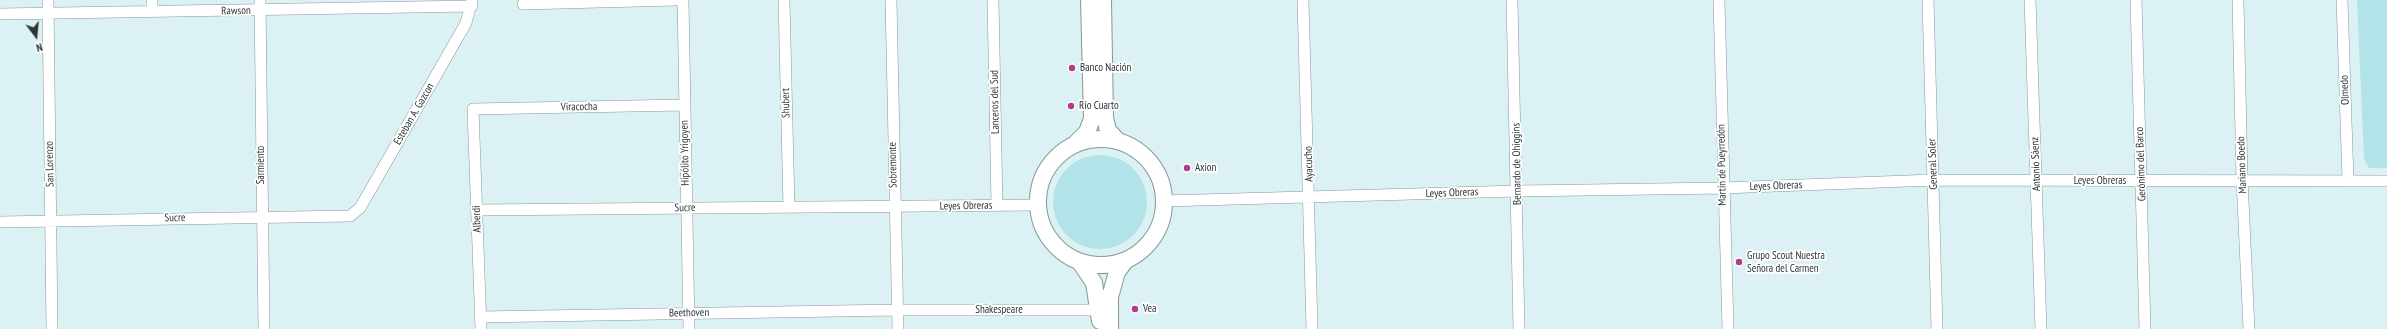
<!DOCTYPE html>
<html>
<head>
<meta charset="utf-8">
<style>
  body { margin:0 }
  #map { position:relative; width:2387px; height:329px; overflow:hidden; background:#dcf1f4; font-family:"PT Sans Narrow",sans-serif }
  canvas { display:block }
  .north { position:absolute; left:16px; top:16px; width:40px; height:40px; -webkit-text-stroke:3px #fff; paint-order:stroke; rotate:164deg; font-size:11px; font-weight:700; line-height:16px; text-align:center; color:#2d3536 }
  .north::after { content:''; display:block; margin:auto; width:14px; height:18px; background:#2d3536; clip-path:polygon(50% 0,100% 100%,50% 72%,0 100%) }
</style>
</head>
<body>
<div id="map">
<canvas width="2387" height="329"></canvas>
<div class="north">N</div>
</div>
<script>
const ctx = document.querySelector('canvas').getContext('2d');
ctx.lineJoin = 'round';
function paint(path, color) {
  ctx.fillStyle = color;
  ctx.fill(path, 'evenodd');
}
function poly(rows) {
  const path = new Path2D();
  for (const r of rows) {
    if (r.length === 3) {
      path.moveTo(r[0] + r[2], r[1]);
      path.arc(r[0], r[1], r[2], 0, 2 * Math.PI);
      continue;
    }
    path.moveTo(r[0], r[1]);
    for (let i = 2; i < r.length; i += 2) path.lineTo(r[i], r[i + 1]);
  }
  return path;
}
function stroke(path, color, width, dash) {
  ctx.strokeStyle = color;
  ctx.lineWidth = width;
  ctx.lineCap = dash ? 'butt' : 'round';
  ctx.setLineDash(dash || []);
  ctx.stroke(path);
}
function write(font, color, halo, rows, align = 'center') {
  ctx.font = font + ' "PT Sans Narrow",sans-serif';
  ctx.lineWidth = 3.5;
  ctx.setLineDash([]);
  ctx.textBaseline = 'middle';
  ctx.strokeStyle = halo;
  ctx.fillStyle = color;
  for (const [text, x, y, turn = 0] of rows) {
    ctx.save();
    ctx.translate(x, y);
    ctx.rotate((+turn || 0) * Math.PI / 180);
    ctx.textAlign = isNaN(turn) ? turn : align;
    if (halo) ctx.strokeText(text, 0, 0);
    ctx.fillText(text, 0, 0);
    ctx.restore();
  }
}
const green = poly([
  [2357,0,2387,0,2387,168,2369,168,2364,159],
  [1100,202,47]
]);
const street = poly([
  [48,0,52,329],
  [152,0,152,12],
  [260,0,264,329],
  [683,0,689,329],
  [784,0,789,207],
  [891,0,898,329],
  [993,0,997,205],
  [1303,0,1312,329],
  [1512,0,1519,329],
  [1719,0,1728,329],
  [1928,0,1937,329],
  [2030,0,2041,329],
  [2136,0,2145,329],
  [2238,0,2242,179,2249,329],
  [2342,0,2348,180],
  [523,4,676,0],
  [0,14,472,6],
  [1164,201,1518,191,1722,188,1934,180,2387,181],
  [476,210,1037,205],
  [0,222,350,216,360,208,466,23,472,0],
  [480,317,897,310,1100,310],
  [481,329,473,109,684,105]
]);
const secondary = poly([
  [1103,0,1105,118,1108,130,1117,140],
  [1101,202,63],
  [1076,143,1087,132,1092,119,1089,0],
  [1080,262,1094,283,1100,321],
  [1110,329,1110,297,1117,272,1126,260]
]);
const markers = [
  [1072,68,4,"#b23b90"],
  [1071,106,4,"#b23b90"],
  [1187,168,4,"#b23b90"],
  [1739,262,4,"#b23b90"],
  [1135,309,4,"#b23b90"]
];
const streetNames = [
  ["Rawson",236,11,-1],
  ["Olmedo",2345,90,-92],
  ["Lanceros del Sud",995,102,-91],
  ["Shubert",786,103,-91],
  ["Viracocha",579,107,-1],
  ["Esteban A. Gazcon",414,114,-60],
  ["Hipólito Yrigoyen",685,153,-91],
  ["San Lorenzo",50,164,-91],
  ["Ayacucho",1309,164,-92],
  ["Bernardo de Ohiggins",1517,164,-91],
  ["General Soler",1933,164,-92],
  ["Antonio Sáenz",2036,164,-92],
  ["Gerónimo del Barco",2141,164,-92],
  ["Sarmiento",261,165,-90],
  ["Sobremonte",893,165,-91],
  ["Martín de Pueyrredón",1722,165,-91],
  ["Mariano Boedo",2242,165,-92],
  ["Leyes Obreras",2100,181],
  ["Leyes Obreras",1776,186,-2],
  ["Leyes Obreras",1452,193,-2],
  ["Leyes Obreras",966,206,-1],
  ["Sucre",685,208,-1],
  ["Sucre",175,218,-1],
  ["Alberdi",477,219,-92],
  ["Shakespeare",999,310],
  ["Beethoven",689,313,-1]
];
const poiNames = [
  ["Banco Nación",1080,68],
  ["Río Cuarto",1079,106],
  ["Axion",1195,168],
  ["Grupo Scout Nuestra",1747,256],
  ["Señora del Carmen",1747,269],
  ["Vea",1143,309]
];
paint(green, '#b1e3e9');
stroke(street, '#84989a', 12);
stroke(secondary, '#84989a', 18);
stroke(street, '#fff', 11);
stroke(secondary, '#fff', 16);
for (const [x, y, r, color] of markers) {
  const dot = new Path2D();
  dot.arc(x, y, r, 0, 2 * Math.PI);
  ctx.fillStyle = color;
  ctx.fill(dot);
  stroke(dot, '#fff', 1.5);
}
write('11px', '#2d3536', '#fff', streetNames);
write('11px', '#2d3536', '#fff', poiNames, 'left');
</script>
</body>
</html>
